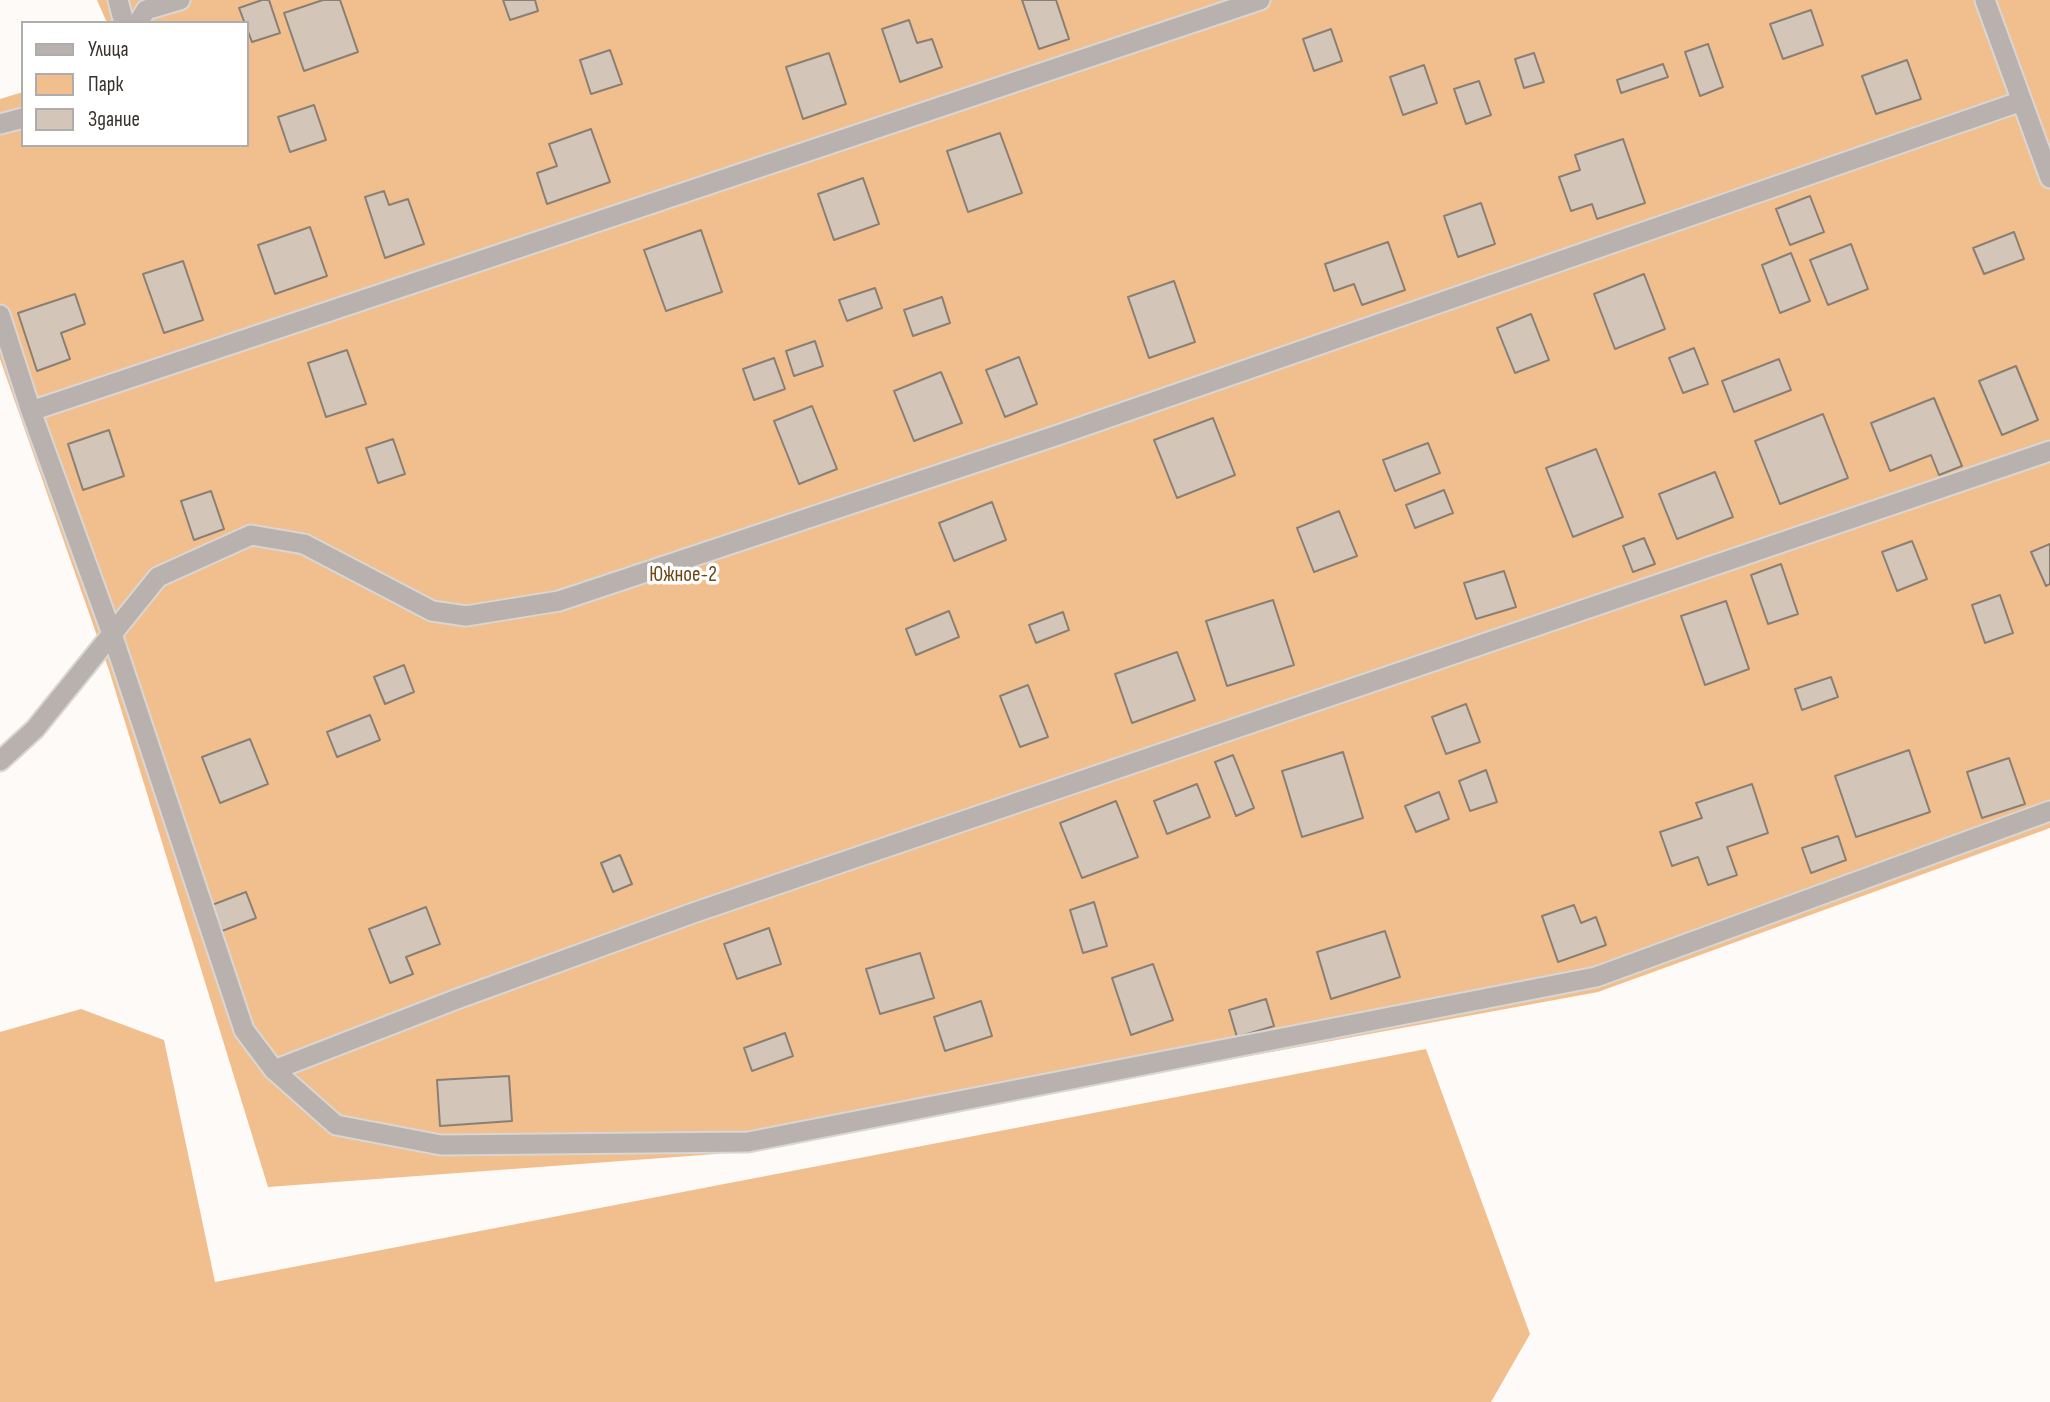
<!DOCTYPE html>
<html>
<head>
<meta charset="utf-8">
<style>
  body { margin:0 }
  #map { position:relative; width:2050px; height:1402px; overflow:hidden; background:#fdfaf8; font-family:"Sofia Sans Condensed",sans-serif }
  canvas { display:block }
  .legend { position:absolute; left:21px; top:21px; width:228px; height:126px; box-sizing:border-box; background:#fff; border:2px solid #afadab; margin:0; padding:9px 12px; list-style:none; font-size:21px; color:#37312c }
  .legend li { display:flex; align-items:center; gap:14px; height:35px }
  .legend b { width:35px; border:2px solid #afadab }
</style>
</head>
<body>
<div id="map">
<canvas width="2050" height="1402"></canvas>
<ul class="legend">
<li><b style="height:9px;background:#b8b1ad"></b>Улица</li>
<li><b style="height:19px;background:#f0bf8d"></b>Парк</li>
<li><b style="height:19px;background:#d3c6b9"></b>Здание</li>
</ul>
</div>
<script>
const ctx = document.querySelector('canvas').getContext('2d');
ctx.lineJoin = 'round';
function paint(path, color) {
  ctx.fillStyle = color;
  ctx.fill(path, 'evenodd');
}
function poly(rows) {
  const path = new Path2D();
  for (const r of rows) {
    path.moveTo(r[0], r[1]);
    for (let i = 2; i < r.length; i += 2) path.lineTo(r[i], r[i + 1]);
  }
  return path;
}
function stroke(path, color, width, dash) {
  ctx.strokeStyle = color;
  ctx.lineWidth = width;
  ctx.lineCap = dash ? 'butt' : 'round';
  ctx.setLineDash(dash || []);
  ctx.stroke(path);
}
function write(font, color, halo, rows, align = 'center') {
  ctx.font = font + ' "Sofia Sans Condensed",sans-serif';
  ctx.lineWidth = 7;
  ctx.setLineDash([]);
  ctx.textBaseline = 'middle';
  ctx.strokeStyle = halo;
  ctx.fillStyle = color;
  for (const [text, x, y, turn = 0] of rows) {
    ctx.save();
    ctx.translate(x, y);
    ctx.rotate((+turn || 0) * Math.PI / 180);
    ctx.textAlign = isNaN(turn) ? turn : align;
    if (halo) ctx.strokeText(text, 0, 0);
    ctx.fillText(text, 0, 0);
    ctx.restore();
  }
}
const green = poly([
  [97,0,2050,0,2050,828,1598,992,716,1154,268,1187,109,670,0,359,0,99,23,92,23,145,247,145,247,23,107,23],
  [81,1009,164,1040,215,1282,1426,1049,1530,1334,1491,1402,0,1402,0,1032]
]);
const building = poly([
  [262,0,269,0,280,33,252,42,239,8,262,0],
  [323,0,340,0,358,52,304,71,284,13,323,0],
  [503,0,535,0,538,11,510,20,503,0],
  [1022,0,1056,0,1069,39,1039,49,1022,0],
  [1811,10,1823,45,1783,59,1770,24,1811,10],
  [909,20,917,43,932,39,942,67,900,82,882,29,909,20],
  [1331,29,1342,61,1314,71,1303,39,1331,29],
  [1708,44,1723,87,1700,96,1685,52,1708,44],
  [610,50,622,84,591,94,580,60,610,50],
  [829,53,846,104,803,119,786,67,829,53],
  [1534,53,1544,82,1524,88,1515,59,1534,53],
  [1907,60,1921,99,1876,114,1862,76,1907,60],
  [1663,64,1668,77,1621,93,1617,80,1663,64],
  [1424,65,1437,103,1403,115,1390,77,1424,65],
  [1479,81,1491,115,1466,124,1454,89,1479,81],
  [314,105,326,140,290,152,278,117,314,105],
  [591,129,610,182,547,204,537,173,557,166,549,144,591,129],
  [1000,133,1022,193,968,212,947,151,1000,133],
  [1623,139,1645,203,1597,219,1592,204,1571,211,1559,177,1580,170,1575,155,1623,139],
  [863,178,879,224,834,240,818,194,863,178],
  [384,191,389,205,408,199,424,244,385,258,365,197,384,191],
  [1810,196,1824,232,1790,245,1776,209,1810,196],
  [1481,203,1495,244,1458,257,1444,216,1481,203],
  [310,227,327,276,275,294,258,245,310,227],
  [701,230,722,292,666,311,644,250,701,230],
  [2014,232,2024,259,1984,274,1973,248,2014,232],
  [1388,242,1405,290,1362,305,1354,284,1334,291,1325,264,1388,242],
  [1851,244,1868,289,1828,305,1810,260,1851,244],
  [1791,253,1810,301,1780,313,1762,265,1791,253],
  [183,261,203,320,164,333,143,274,183,261],
  [1644,274,1665,329,1615,349,1594,294,1644,274],
  [1174,281,1195,342,1149,358,1128,297,1174,281],
  [875,288,882,308,847,321,839,300,875,288],
  [75,294,85,324,61,333,70,359,37,371,18,313,75,294],
  [942,297,950,323,913,336,904,310,942,297],
  [1531,314,1549,360,1515,373,1497,328,1531,314],
  [815,341,823,366,794,376,786,351,815,341],
  [1694,348,1708,384,1683,393,1669,358,1694,348],
  [347,350,366,404,326,417,308,363,347,350],
  [1019,357,1037,404,1005,417,986,370,1019,357],
  [774,358,785,389,754,400,743,369,774,358],
  [1779,359,1791,390,1734,412,1722,381,1779,359],
  [2016,366,2038,420,2002,435,1979,381,2016,366],
  [941,372,962,423,914,441,894,391,941,372],
  [1934,398,1962,466,1939,475,1931,455,1890,471,1871,423,1934,398],
  [812,406,837,469,799,484,774,421,812,406],
  [1823,414,1848,478,1780,504,1755,441,1823,414],
  [1213,418,1235,475,1177,498,1154,440,1213,418],
  [109,430,124,476,83,490,68,444,109,430],
  [393,439,405,474,378,483,366,448,393,439],
  [1428,443,1440,473,1395,491,1383,460,1428,443],
  [1596,449,1623,517,1573,537,1546,468,1596,449],
  [1715,472,1733,517,1677,539,1659,494,1715,472],
  [1444,490,1453,513,1415,528,1406,505,1444,490],
  [211,491,224,529,194,540,181,501,211,491],
  [992,502,1006,540,954,561,939,523,992,502],
  [1339,511,1357,556,1314,572,1297,528,1339,511],
  [1644,538,1655,564,1633,572,1623,546,1644,538],
  [1912,541,1927,579,1897,591,1882,552,1912,541],
  [2050,544,2050,584,2046,586,2031,552,2050,544],
  [1781,564,1798,614,1768,624,1751,575,1781,564],
  [1504,571,1516,607,1476,619,1464,583,1504,571],
  [2000,595,2013,633,1985,643,1972,605,2000,595],
  [1273,600,1294,665,1227,686,1206,621,1273,600],
  [1726,601,1749,669,1705,685,1681,616,1726,601],
  [949,611,959,637,916,655,906,629,949,611],
  [1063,612,1069,630,1036,643,1029,625,1063,612],
  [1177,652,1195,700,1132,723,1115,674,1177,652],
  [404,665,414,692,385,704,374,677,404,665],
  [1831,677,1838,697,1802,710,1795,689,1831,677],
  [1028,685,1048,737,1020,747,1000,696,1028,685],
  [1466,704,1480,742,1446,754,1432,717,1466,704],
  [370,715,380,740,337,757,327,732,370,715],
  [250,739,268,784,220,803,202,757,250,739],
  [1909,750,1930,812,1856,837,1835,776,1909,750],
  [1343,752,1363,818,1302,837,1282,771,1343,752],
  [1233,755,1254,808,1236,816,1215,762,1233,755],
  [2009,758,2025,804,1982,818,1967,772,2009,758],
  [1486,770,1497,802,1470,811,1459,781,1486,770],
  [1197,784,1210,817,1167,834,1154,801,1197,784],
  [1752,784,1768,833,1727,847,1737,875,1708,885,1698,857,1672,866,1660,832,1702,818,1696,803,1752,784],
  [1439,792,1449,819,1416,832,1405,806,1439,792],
  [1116,801,1138,857,1082,878,1060,823,1116,801],
  [1838,836,1846,860,1811,873,1802,848,1838,836],
  [620,855,632,884,613,892,601,863,620,855],
  [246,892,256,918,222,931,212,905,246,892],
  [1094,902,1107,946,1083,953,1070,910,1094,902],
  [1574,905,1581,923,1596,917,1606,945,1558,962,1542,916,1574,905],
  [426,907,440,944,406,957,413,974,390,983,369,929,426,907],
  [769,928,781,964,737,979,724,944,769,928],
  [1385,931,1400,977,1331,999,1317,952,1385,931],
  [920,953,934,998,880,1014,866,969,920,953],
  [1153,964,1173,1020,1131,1035,1112,978,1153,964],
  [1266,999,1274,1026,1237,1037,1229,1010,1266,999],
  [981,1001,992,1036,945,1051,934,1017,981,1001],
  [785,1033,793,1056,752,1071,744,1048,785,1033],
  [509,1076,512,1121,440,1126,437,1080,509,1076]
]);
const service = poly([
  [118,0,124,23],
  [1260,0,31,411,112,634,244,1030,274,1070,336,1125,441,1145,748,1142,1596,977,2050,811],
  [1985,0,2050,178],
  [138,23,146,10,180,0],
  [0,124,23,118],
  [0,315,31,411],
  [112,634,158,577,251,535,304,544,432,611,466,616,559,601,1058,435,2022,101],
  [274,1070,457,999,693,913,2050,451]
]);
const minor = poly([
  [0,761,35,729,112,634]
]);
const parkNames = [
  ["Южное-2",683,576]
];
paint(green, '#f0bf8d');
paint(building, '#d3c6b9');
stroke(building, '#8b7f73', 2);
stroke(service, '#d9d6d3', 23);
stroke(minor, '#d9d6d3', 23);
stroke(service, '#b8b1ad', 19);
stroke(minor, '#b8b1ad', 19);
write('21px', '#704613', '#fff', parkNames);
</script>
</body>
</html>
